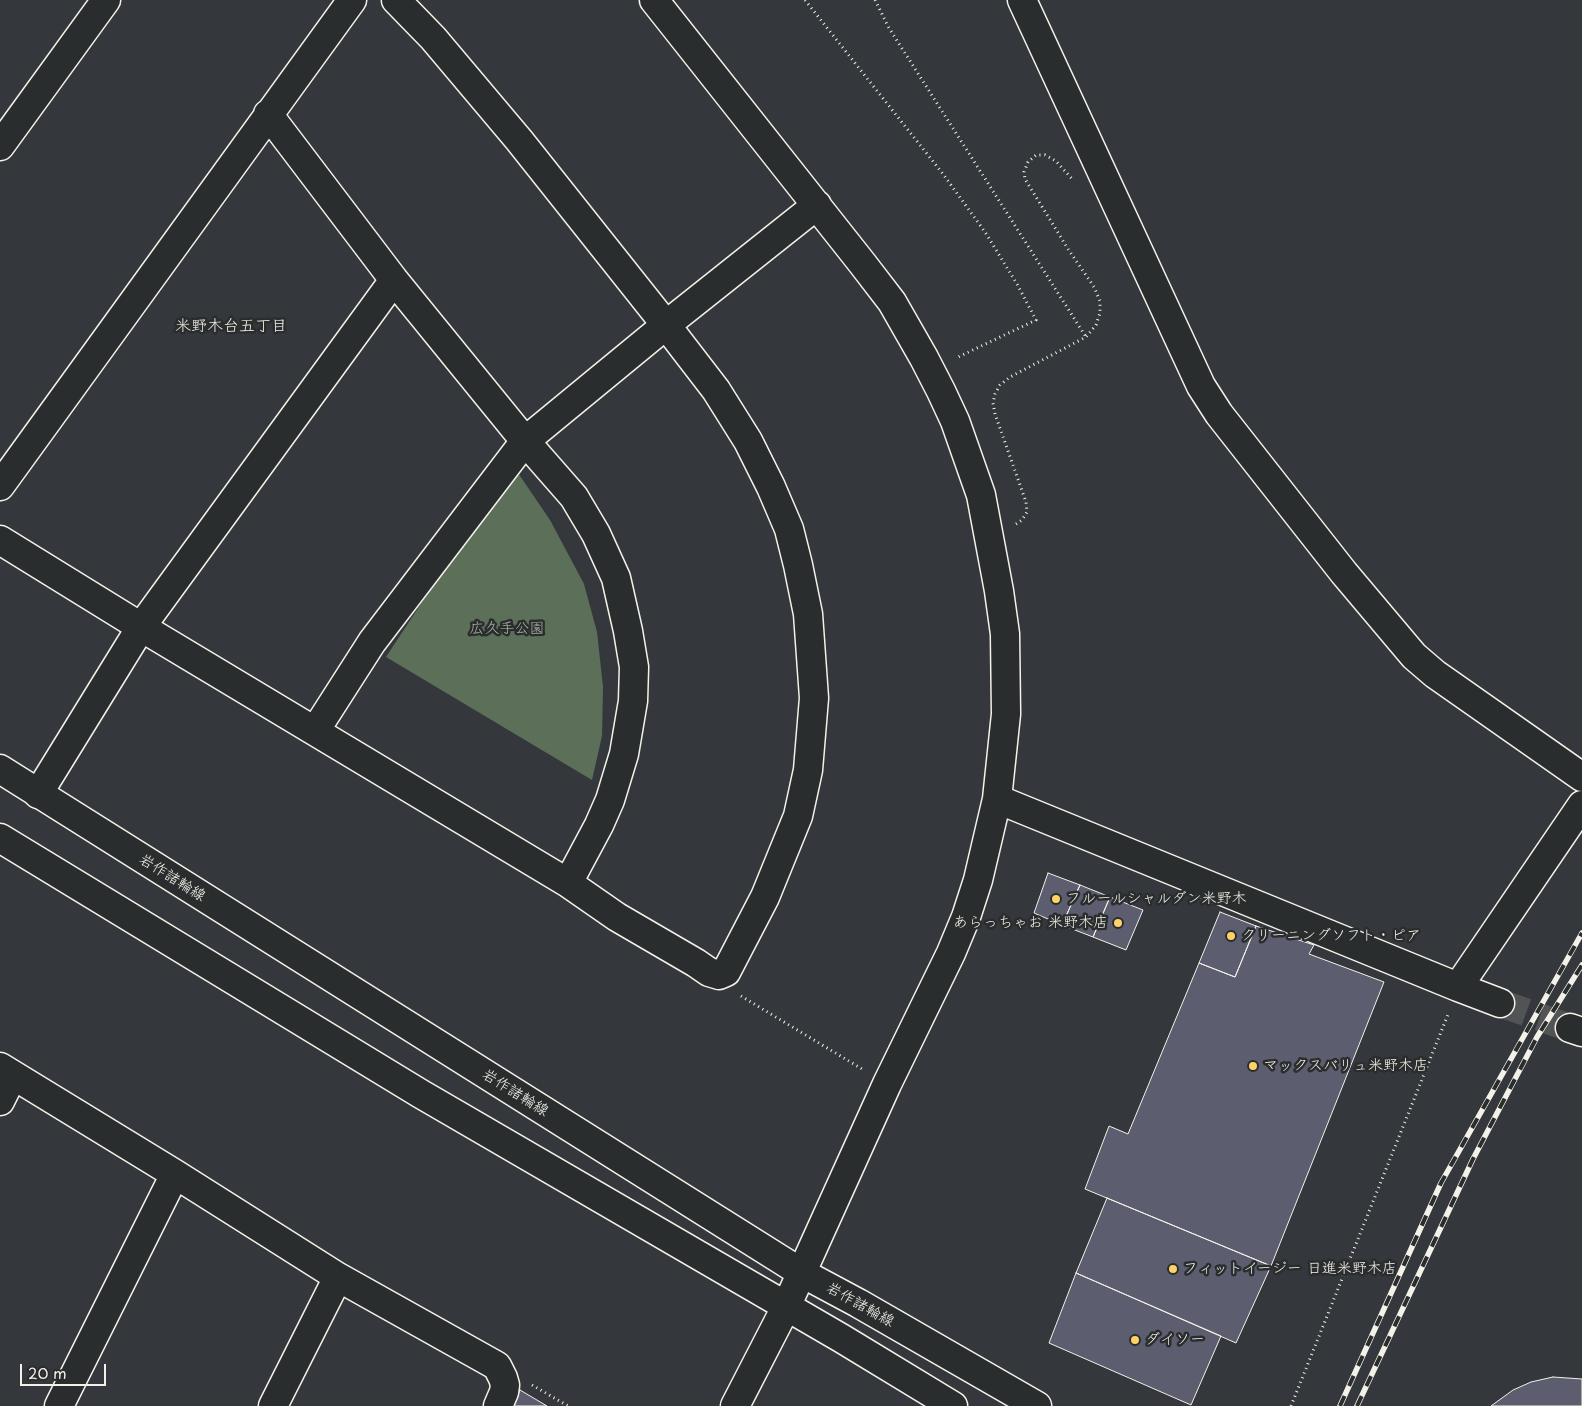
<!DOCTYPE html>
<html>
<head>
<meta charset="utf-8">
<style>
  body { margin:0 }
  #map { position:relative; width:1582px; height:1406px; overflow:hidden; background:#34373b; font-family:"Playpen Sans",sans-serif }
  canvas { display:block }
  .scale { position:absolute; left:20px; top:1364px; width:86px; height:22px; box-sizing:border-box; border:2px solid #f4f1e8; border-top:0; padding-left:6px; font-size:15px; line-height:18px; white-space:nowrap; color:#f4f1e8; -webkit-text-stroke:4px #2a2d2e; paint-order:stroke }
</style>
</head>
<body>
<div id="map">
<canvas width="1582" height="1406"></canvas>
<div class="scale">20 m</div>
</div>
<script>
const ctx = document.querySelector('canvas').getContext('2d');
ctx.lineJoin = 'round';
function paint(path, color) {
  ctx.fillStyle = color;
  ctx.fill(path, 'evenodd');
}
function poly(rows) {
  const path = new Path2D();
  for (const r of rows) {
    path.moveTo(r[0], r[1]);
    for (let i = 2; i < r.length; i += 2) path.lineTo(r[i], r[i + 1]);
  }
  return path;
}
function stroke(path, color, width, dash) {
  ctx.strokeStyle = color;
  ctx.lineWidth = width;
  ctx.lineCap = dash ? 'butt' : 'round';
  ctx.setLineDash(dash || []);
  ctx.stroke(path);
}
function write(font, color, halo, rows, align = 'center') {
  ctx.font = font + ' "Playpen Sans","Klee One",sans-serif';
  ctx.lineWidth = 5;
  ctx.setLineDash([]);
  ctx.textBaseline = 'middle';
  ctx.strokeStyle = halo;
  ctx.fillStyle = color;
  for (const [text, x, y, turn = 0] of rows) {
    ctx.save();
    ctx.translate(x, y);
    ctx.rotate((+turn || 0) * Math.PI / 180);
    ctx.textAlign = isNaN(turn) ? turn : align;
    if (halo) ctx.strokeText(text, 0, 0);
    ctx.fillText(text, 0, 0);
    ctx.restore();
  }
}
const green = poly([
  [516,470,550,520,584,584,597,632,603,687,602,736,592,780,386,657,506,474]
]);
const building = poly([
  [1048,873,1080,885,1062,925,1034,913,1048,873],
  [1080,885,1110,897,1093,937,1062,925,1080,885],
  [1110,897,1143,910,1126,950,1093,937,1110,897],
  [1220,912,1256,926,1235,977,1199,963,1220,912],
  [1256,926,1314,945,1309,954,1384,982,1271,1266,1085,1189,1109,1126,1128,1134,1199,963,1235,977,1256,926],
  [1107,1198,1271,1266,1236,1343,1076,1273,1107,1198],
  [1076,1273,1221,1336,1191,1405,1049,1343,1076,1273],
  [1553,1377,1582,1379,1582,1406,1491,1406,1513,1390,1531,1382,1553,1377],
  [520,1390,547,1406,513,1406,520,1390]
]);
const minorTunnel = poly([
  [1500,1003,1570,1028]
]);
const path = poly([
  [805,0,943,174,985,232,1017,284,1036,320,956,358],
  [875,0,889,28,1086,337],
  [1016,524,1022,520,1027,512,1026,502,995,414,993,403,995,394,1000,385,1010,377,1086,337,1096,325,1100,313,1100,301,1094,287,1068,249,1025,179,1024,172,1028,162,1036,155,1045,155,1056,161,1073,180],
  [741,996,862,1069],
  [532,1385,568,1406],
  [1291,1406,1449,1012]
]);
const minor = poly([
  [654,0,862,263,892,302,924,358,941,391,955,421,981,495,999,591,1005,634,1006,714,997,799,978,880,966,917,951,953,887,1084,786,1307,735,1406],
  [1022,0,1201,386,1219,414,1344,573,1414,656,1435,674,1582,777],
  [268,114,394,280,525,441,574,497,596,534,616,578,628,631,634,667,633,701,624,754,610,800,599,825,568,883],
  [0,146,106,0],
  [0,486,352,0],
  [0,540,141,627,568,883,617,917,696,963,709,972,719,975,726,972,765,897,798,816,808,770,814,698,808,614,798,565,789,529,771,487,748,441,716,390,666,325,519,140,433,38,396,0],
  [315,731,372,642,525,441,666,325,817,205],
  [38,794,141,627,394,280],
  [997,799,1458,987,1500,1003],
  [1458,987,1582,805],
  [1570,1028,1582,1032],
  [0,1067,175,1174,338,1277,497,1366,503,1378,505,1385,504,1392,498,1406],
  [0,1101,13,1075],
  [59,1406,175,1174],
  [273,1406,338,1277]
]);
const major = poly([
  [0,769,802,1273,858,1303,1037,1406],
  [0,838,421,1094,841,1338,953,1406]
]);
const rail = poly([
  [1340,1406,1441,1183,1582,933],
  [1357,1406,1473,1159,1537,1037,1582,965]
]);
const markers = [
  [1056,899,5,"#ffd166"],
  [1118,923,5,"#ffd166"],
  [1231,936,5,"#ffd166"],
  [1253,1066,5,"#ffd166"],
  [1173,1269,5,"#ffd166"],
  [1135,1340,5,"#ffd166"]
];
const parkNames = [
  ["広久手公園",507,629]
];
const streetNames = [
  ["岩作諸輪線",172,878,32],
  ["岩作諸輪線",515,1093,32],
  ["岩作諸輪線",860,1305,29]
];
const poiNames = [
  ["フルールシャルダン米野木",1066,899],
  ["あらっちゃお 米野木店",1108,923,"right"],
  ["クリーニングソフト・ピア",1241,936],
  ["マックスバリュ米野木店",1263,1066],
  ["フィットイージー 日進米野木店",1183,1269],
  ["ダイソー",1145,1340]
];
const neighbourhoodNames = [
  ["米野木台五丁目",231,327]
];
paint(green, '#5b6f59');
paint(building, '#5c5e70');
stroke(building, '#f4f1e8', 1);
stroke(minorTunnel, '#515355', 28, [28, 14]);
stroke(minor, '#f4f1e8', 31);
stroke(major, '#f4f1e8', 31);
stroke(path, '#f4f1e8', 3, [1, 4]);
stroke(minor, '#2a2d2e', 28);
stroke(major, '#2a2d2e', 28);
stroke(rail, '#f4f1e8', 5.5);
stroke(rail, '#2a2d2e', 4, [11]);
for (const [x, y, r, color] of markers) {
  const dot = new Path2D();
  dot.arc(x, y, r, 0, 2 * Math.PI);
  ctx.fillStyle = color;
  ctx.fill(dot);
  stroke(dot, '#2a2d2e', 2);
}
write('15px', '#afb6a8', '#2a2d2e', parkNames);
write('15px', '#f4f1e8', '#2a2d2e', streetNames);
write('15px', '#f4f1e8', '#2a2d2e', poiNames, 'left');
write('16px', '#f4f1e8', '#2a2d2e', neighbourhoodNames);
</script>
</body>
</html>
